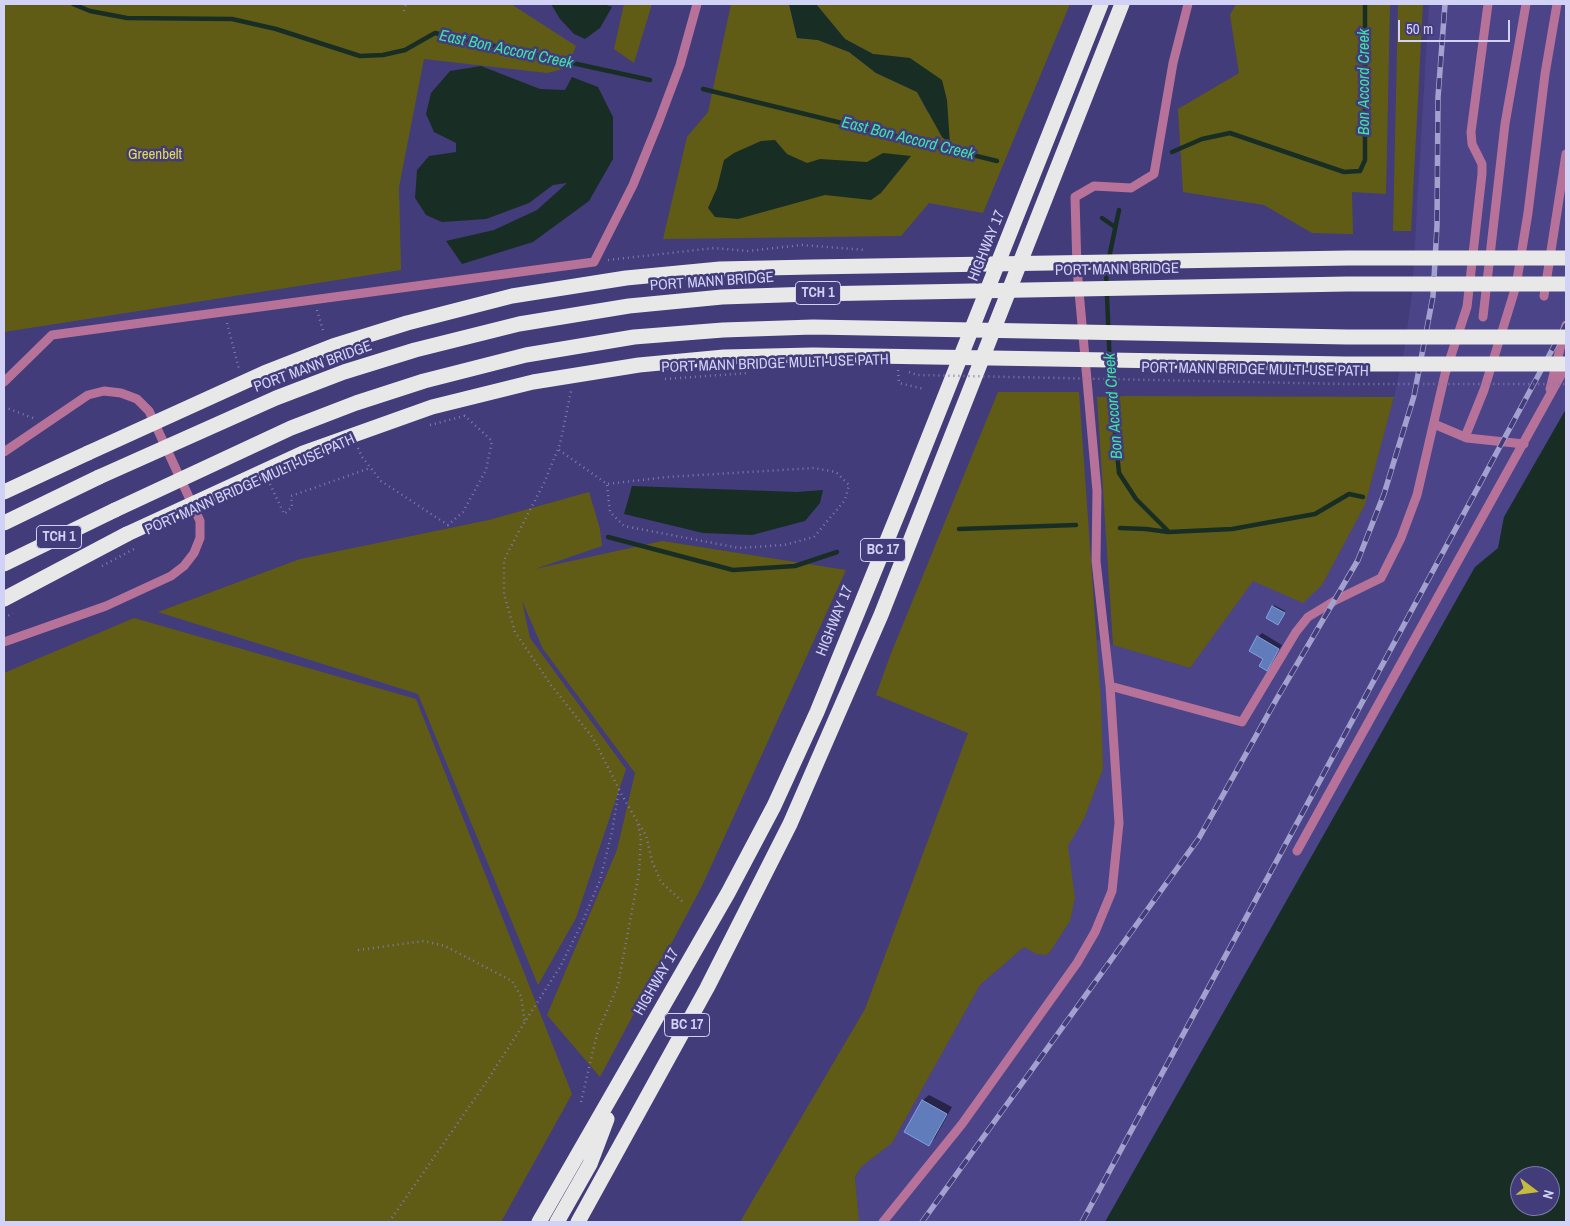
<!DOCTYPE html>
<html>
<head>
<meta charset="utf-8">
<style>
  body { margin:0 }
  #map { position:relative; width:1570px; height:1226px; overflow:hidden; background:#423c7a; font-family:"Archivo Narrow",sans-serif }
  canvas { display:block }
  .frame { position:absolute; inset:0; border:5px solid #d2d2f7; pointer-events:none }
  .north { position:absolute; left:1510px; top:1166px; width:50px; height:50px; box-sizing:border-box; background:#423c7a; border:1px solid #7c78ac; border-radius:50%; rotate:105deg; font-size:14px; font-weight:700; line-height:20px; text-align:center; color:#d2d2f7 }
  .north::after { content:''; display:block; margin:auto; width:18px; height:22px; background:#c5bc3d; clip-path:polygon(50% 0,100% 100%,50% 72%,0 100%) }
  .scale { position:absolute; left:1398px; top:20px; width:112px; height:22px; box-sizing:border-box; border:2px solid #d2d2f7; border-top:0; padding-left:6px; font-size:15px; line-height:18px; white-space:nowrap; color:#d2d2f7; -webkit-text-stroke:4px #423c7a; paint-order:stroke }
</style>
</head>
<body>
<div id="map">
<canvas width="1570" height="1226"></canvas>
<div class="frame"></div>
<div class="north">N</div>
<div class="scale">50 m</div>
</div>
<script>
const ctx = document.querySelector('canvas').getContext('2d');
ctx.lineJoin = 'round';
function paint(path, color) {
  ctx.fillStyle = color;
  ctx.fill(path, 'evenodd');
}
function poly(rows) {
  const path = new Path2D();
  for (const r of rows) {
    path.moveTo(r[0], r[1]);
    for (let i = 2; i < r.length; i += 2) path.lineTo(r[i], r[i + 1]);
  }
  return path;
}
function stroke(path, color, width, dash) {
  ctx.strokeStyle = color;
  ctx.lineWidth = width;
  ctx.lineCap = dash ? 'butt' : 'round';
  ctx.setLineDash(dash || []);
  ctx.stroke(path);
}
function write(font, color, halo, rows, align = 'center') {
  ctx.font = font + ' "Archivo Narrow",sans-serif';
  ctx.lineWidth = 5;
  ctx.setLineDash([]);
  ctx.textBaseline = 'middle';
  ctx.strokeStyle = halo;
  ctx.fillStyle = color;
  for (const [text, x, y, turn = 0] of rows) {
    ctx.save();
    ctx.translate(x, y);
    ctx.rotate((+turn || 0) * Math.PI / 180);
    ctx.textAlign = isNaN(turn) ? turn : align;
    if (halo) ctx.strokeText(text, 0, 0);
    ctx.fillText(text, 0, 0);
    ctx.restore();
  }
}
const built = poly([
  [1429,4,1566,4,1566,409,1504,517,1498,548,1475,567,1105,1222,859,1222,855,1178,861,1167,892,1143,980,985,1024,947,1036,954,1046,955,1050,952,1070,921,1075,898,1067,846,1084,819,1103,769,1097,640,1190,668,1253,580,1322,585,1365,505,1394,397,1404,351,1412,294]
]);
const green = poly([
  [4,4,511,4,576,46,567,68,547,73,424,59,399,187,401,270,4,332],
  [624,4,652,4,634,63,614,49],
  [731,4,789,4,797,38,818,40,849,52,876,73,917,92,929,115,910,58,873,54,845,39,816,4,1070,4,983,213,929,203,901,236,663,239,687,137,708,112],
  [1236,4,1390,4,1386,194,1352,192,1353,234,1312,233,1264,205,1183,192,1178,109,1239,73,1230,15],
  [1398,4,1423,4,1411,231,1393,231],
  [998,392,1079,392,1101,702,1103,769,1084,819,1068,846,1075,898,1070,921,1050,952,1046,955,1036,954,1024,947,980,985,892,1143,861,1167,855,1177,859,1222,740,1222,865,1009,968,733,876,695,890,656],
  [1127,396,1394,397,1365,505,1322,585,1303,603,1253,581,1190,668,1113,645,1097,397],
  [589,492,600,529,602,546,535,569,662,541,846,570,702,886,600,1077,547,1015,617,850,635,773,543,649,522,601,530,638,626,769,576,918,538,985,418,694,158,612,300,559,489,520],
  [134,618,416,699,572,1094,501,1222,4,1222,4,673]
]);
const water = poly([
  [551,4,604,4,612,7,600,28,585,39,574,34,560,19],
  [789,4,816,4,845,39,873,54,910,58,942,80,947,100,950,144,942,137,917,92,876,73,849,52,818,40,797,38],
  [481,66,540,89,565,90,572,77,598,87,613,117,613,159,589,201,533,242,462,264,446,241,494,230,537,210,567,183,553,185,529,203,486,219,442,222,426,215,415,198,417,170,429,156,456,152,456,143,434,132,426,114,431,93,450,71],
  [775,140,787,154,807,163,820,159,867,162,883,153,911,156,881,193,871,200,825,195,738,219,715,217,708,208,717,188,724,160,734,153,761,141],
  [1566,409,1566,1222,1105,1222,1475,567,1498,548,1504,517],
  [1520,1176,1550,1176,1550,1206,1520,1206],
  [632,486,797,492,823,490,820,503,805,521,752,535,703,533,624,514]
]);
const shadow = poly([
  [1274,605,1285,611,1279,622,1273,607],
  [1262,633,1282,645,1267,669,1258,637],
  [929,1095,952,1107,935,1138,929,1144,906,1131,923,1100]
]);
const stream = poly([
  [73,4,90,11,127,18,232,19,276,29,360,56,383,55,405,50,435,33,650,80],
  [703,89,997,161],
  [1172,152,1202,139,1230,133,1344,172,1360,171,1365,160,1365,4],
  [1119,210,1106,272,1111,392,1119,473,1136,499,1169,532,1232,529,1315,514,1349,494,1363,497],
  [1102,218,1115,227],
  [1120,528,1146,529,1168,532],
  [959,529,1076,525],
  [608,537,733,570,795,566,837,552]
]);
const building = poly([
  [1272,606,1285,613,1278,625,1266,618,1272,606],
  [1257,636,1279,649,1267,671,1259,666,1263,659,1249,651,1257,636],
  [922,1100,947,1114,929,1146,904,1132,922,1100]
]);
const path = poly([
  [404,11,406,4],
  [608,260,714,248,748,251,802,245,866,250],
  [317,310,324,334],
  [227,323,239,369],
  [898,370,899,383,924,389],
  [4,407,33,418],
  [358,448,362,457,381,481,448,525,463,512,486,470,492,441,463,414],
  [559,450,607,484,667,477,814,468,836,472,849,485,845,500,814,537,784,545,739,548,624,526,610,512,607,484],
  [270,484,284,514,292,507,291,496,370,468],
  [102,566,134,549],
  [4,618,13,613],
  [639,824,646,835,652,861,661,882,683,902],
  [358,950,424,941,445,946,512,981,521,996,525,1023],
  [581,1102,597,1034,618,985,639,873,641,838,637,821,619,790],
  [389,1222,487,1081,560,967,582,923,600,880,612,832,619,789,593,738,551,685,515,632,504,594,504,560,544,483,560,444,571,391]
]);
const minor = poly([
  [1544,296,1566,154],
  [1483,317,1505,124,1526,4],
  [4,382,52,335,594,262,633,185,659,121,680,65,697,4],
  [1550,389,1566,325],
  [1434,424,1467,438,1524,444],
  [1465,437,1484,390,1516,286,1528,213,1545,74,1557,4],
  [4,452,88,395,104,391,121,393,137,399,149,411,200,521,200,538,194,553,184,566,171,576,106,606,4,642],
  [1110,686,1242,722,1296,632,1308,617,1336,600,1381,578,1401,538,1417,495,1445,374,1467,307,1482,174,1482,164,1472,144,1471,132,1488,4],
  [1297,851,1566,366],
  [883,1222,962,1124,1077,963,1095,932,1112,891,1119,823,1110,686,1096,561,1097,491,1077,269,1075,197,1094,186,1131,188,1154,174,1173,63,1188,4]
]);
const highway = poly([
  [4,492,88,453],
  [4,523,99,477],
  [4,564,115,510],
  [4,599,127,534],
  [539,1222,728,893,774,806,817,712,906,494,1101,4],
  [557,1222,590,1164,607,1119],
  [578,1222,707,988,790,824,881,615,1122,4]
]);
const rail = poly([
  [922,1222,1199,838,1276,700,1358,560,1384,494,1414,396,1433,296,1437,226,1438,97,1445,4],
  [1082,1222,1566,324]
]);
const pathBridge = poly([
  [909,372,917,375,1346,384,1566,384],
  [665,379,749,373],
  [430,425,468,415]
]);
const highwayBridge = poly([
  [88,453,264,373,333,346,407,323,512,296,626,278,720,269,812,267,1348,258,1566,258],
  [99,477,276,398,344,372,415,350,519,324,629,306,722,297,812,294,1347,284,1566,284],
  [115,510,291,428,356,403,424,381,526,355,634,337,723,330,813,327,1347,337,1566,337],
  [127,534,303,453,432,407,533,382,639,365,724,357,813,355,1346,364,1566,364]
]);
const shields = [
  [818,293,45],
  [59,537,45],
  [883,550,45],
  [687,1025,45]
];
const shieldNames = [
  ["TCH 1",818,293],
  ["TCH 1",59,537],
  ["BC 17",883,550],
  ["BC 17",687,1025]
];
const parkNames = [
  ["Greenbelt",155,155]
];
const streetNames = [
  ["HIGHWAY 17",987,246,-68],
  ["PORT MANN BRIDGE",1117,270,-1],
  ["PORT MANN BRIDGE",712,282,-4],
  ["PORT MANN BRIDGE MULTI-USE PATH",775,364,-2],
  ["PORT MANN BRIDGE",313,367,-20],
  ["PORT MANN BRIDGE MULTI-USE PATH",1255,370,1],
  ["PORT MANN BRIDGE MULTI-USE PATH",250,485,-24],
  ["HIGHWAY 17",835,621,-68],
  ["HIGHWAY 17",657,982,-60]
];
const waterNames = [
  ["East Bon Accord Creek",506,50,12],
  ["Bon Accord Creek",1365,82,-90],
  ["East Bon Accord Creek",908,139,14],
  ["Bon Accord Creek",1114,406,-94]
];
paint(built, '#4b4489');
paint(green, '#615c15');
paint(water, '#182e25');
paint(shadow, '#0007');
stroke(stream, '#182e25', 4.5);
paint(building, '#607cbb');
stroke(building, '#82a0e2', 1);
stroke(path, '#7e7bae', 2.5, [1, 4]);
stroke(minor, '#b67299', 9);
stroke(highway, '#e8e8e8', 15);
stroke(rail, '#a3a1ce', 5.5);
stroke(rail, '#423c7a', 4, [11]);
stroke(pathBridge, '#7e7bae', 2.5, [1, 4]);
stroke(highwayBridge, '#e8e8e8', 15);
for (const [x, y, w] of shields) {
  const box = new Path2D();
  box.roundRect(x - w / 2, y - 11.5, w, 23, 4);
  ctx.fillStyle = '#423c7a';
  ctx.fill(box);
  stroke(box, '#d2d2f7', 1);
}
write('bold 14px', '#d2d2f7', null, shieldNames);
write('15px', '#e5db53', '#423c7a', parkNames);
write('15px', '#d2d2f7', '#423c7a', streetNames);
write('italic 16px', '#3fe1a9', '#423c7a', waterNames);
</script>
</body>
</html>
